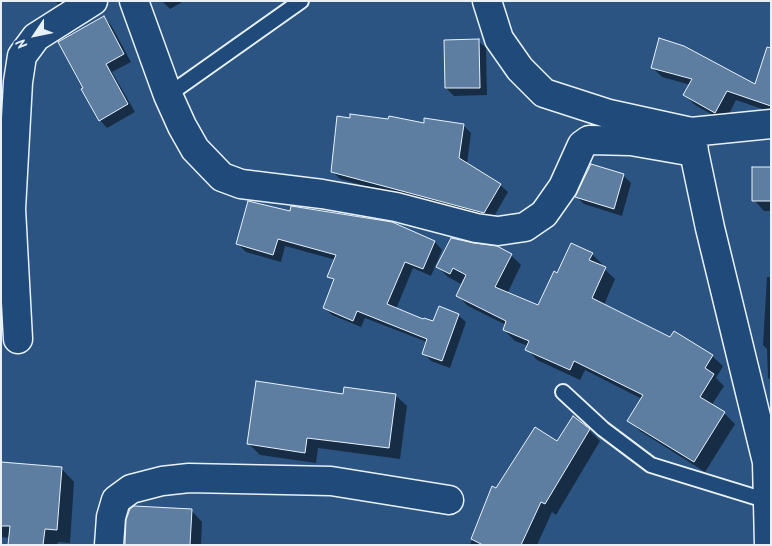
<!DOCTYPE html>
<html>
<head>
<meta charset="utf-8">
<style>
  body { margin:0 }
  #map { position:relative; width:772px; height:546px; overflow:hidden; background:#2b5482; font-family:Kalam,sans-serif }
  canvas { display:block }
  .frame { position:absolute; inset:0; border:2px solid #e8f1f8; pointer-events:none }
  .north { position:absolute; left:10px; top:10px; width:50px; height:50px; -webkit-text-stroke:4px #1f4a7a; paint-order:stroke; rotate:236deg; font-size:14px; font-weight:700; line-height:20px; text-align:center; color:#e8f1f8 }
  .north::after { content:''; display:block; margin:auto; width:18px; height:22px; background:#e8f1f8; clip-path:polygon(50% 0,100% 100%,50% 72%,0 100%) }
</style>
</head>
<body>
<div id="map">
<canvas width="772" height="546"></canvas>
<div class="frame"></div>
<div class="north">N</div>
</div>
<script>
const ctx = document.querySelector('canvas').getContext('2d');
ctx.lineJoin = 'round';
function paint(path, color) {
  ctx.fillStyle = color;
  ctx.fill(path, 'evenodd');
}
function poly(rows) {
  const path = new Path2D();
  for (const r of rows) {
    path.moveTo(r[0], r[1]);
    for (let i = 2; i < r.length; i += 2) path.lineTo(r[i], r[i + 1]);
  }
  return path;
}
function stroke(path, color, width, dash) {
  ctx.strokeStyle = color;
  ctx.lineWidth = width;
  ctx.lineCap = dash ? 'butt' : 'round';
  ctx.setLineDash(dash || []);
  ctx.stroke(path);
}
const shadow = poly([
  [56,1,70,1,68,14,56,2],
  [162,1,184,1,170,9],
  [103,17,111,25,131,62,112,72,135,112,107,128,100,120,84,89],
  [478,41,486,48,487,95,454,96,446,88],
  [771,50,771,112,736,100,725,122,695,105,685,95,691,85,662,77,653,68,756,86],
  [1,113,5,117,1,180],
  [389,120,425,124,463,125,471,133,467,164,500,185,508,192,492,220,340,179,332,171],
  [771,168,771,211,764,211,754,200],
  [623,175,631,183,622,216,584,204,577,197],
  [291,212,391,223,435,242,442,250,431,276,413,268,396,309,424,321,434,323,458,315,466,322,450,368,431,361,423,353,427,342,365,318,361,327,332,315,324,307,335,282,329,276,336,260,285,246,281,262,246,252,238,244],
  [592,254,602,264,601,266,615,279,604,305,671,339,712,356,723,366,716,378,724,386,711,406,724,413,735,424,705,472,640,431,629,420,642,399,585,370,580,380,537,360,527,349,528,346,515,341,504,330,506,325,468,306,457,295,465,280,463,279,461,284,448,277,438,267,511,255,521,265,507,294,539,306,558,275],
  [767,277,771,277,771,380,768,378,767,349,763,345],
  [344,395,395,395,407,406,400,459,318,448,316,463,260,455,249,444],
  [589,430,600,441,556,515,552,512,537,545,470,545,492,488,497,490,558,443],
  [1,464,61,468,74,482,70,543,58,542,57,545,10,545,10,538,1,537],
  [191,510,202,522,201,545,126,545]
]);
const building = poly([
  [104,16,124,54,106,64,128,104,99,121,81,89,83,88,58,42,104,16],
  [659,38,684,46,755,84,767,47,771,48,771,106,727,91,715,113,683,95,692,79,651,68,659,38],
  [479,39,480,88,445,88,444,40,479,39],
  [350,114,388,119,389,116,424,123,424,118,464,124,459,158,501,184,484,213,331,172,337,116,350,118,350,114],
  [591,164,624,174,614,209,575,197,591,164],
  [752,167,771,167,771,201,752,201,752,167],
  [248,201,290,211,291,206,392,222,435,241,423,269,405,262,387,304,423,319,424,318,433,321,439,306,459,314,442,361,422,354,427,339,357,311,353,321,323,308,334,279,327,277,336,255,278,239,273,255,236,244,248,201],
  [451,238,474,243,497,246,512,254,495,287,538,305,554,271,557,273,571,243,593,253,589,260,606,267,592,298,670,337,674,331,713,355,705,368,714,374,700,397,725,412,694,462,627,421,643,395,574,361,570,370,525,350,529,341,503,330,506,321,456,296,466,275,453,268,450,274,436,267,451,238],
  [256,381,343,394,344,387,396,394,389,448,307,438,305,453,247,444,256,381],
  [573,416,590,429,545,504,541,502,521,545,483,545,471,539,492,486,496,488,535,427,557,441,573,416],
  [1,462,62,467,57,530,45,529,43,545,8,545,10,526,1,526,1,462],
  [134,506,192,509,190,545,125,545,126,520,130,509,134,506]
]);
const service = poly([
  [168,95,301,1],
  [563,392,603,429,651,465,768,501]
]);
const minor = poly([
  [134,1,168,95,182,126,195,149,222,177,241,184,322,194,396,207,476,228,498,231,525,227,544,214,563,187,582,145,589,140,631,141,694,152],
  [487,1,499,39,520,69,544,93,609,114,691,132,771,124],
  [692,134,694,152,710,228,767,462,769,545],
  [18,339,11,209,18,82,22,56,36,37,93,1],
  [109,545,111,517,116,500,131,489,162,481,189,478,331,481,449,500]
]);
paint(shadow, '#0007');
paint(building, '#5d7da1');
stroke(building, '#e8f1f8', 1);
stroke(service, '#e8f1f8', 18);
stroke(minor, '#e8f1f8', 31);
stroke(service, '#1f4a7a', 14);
stroke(minor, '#1f4a7a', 28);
</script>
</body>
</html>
